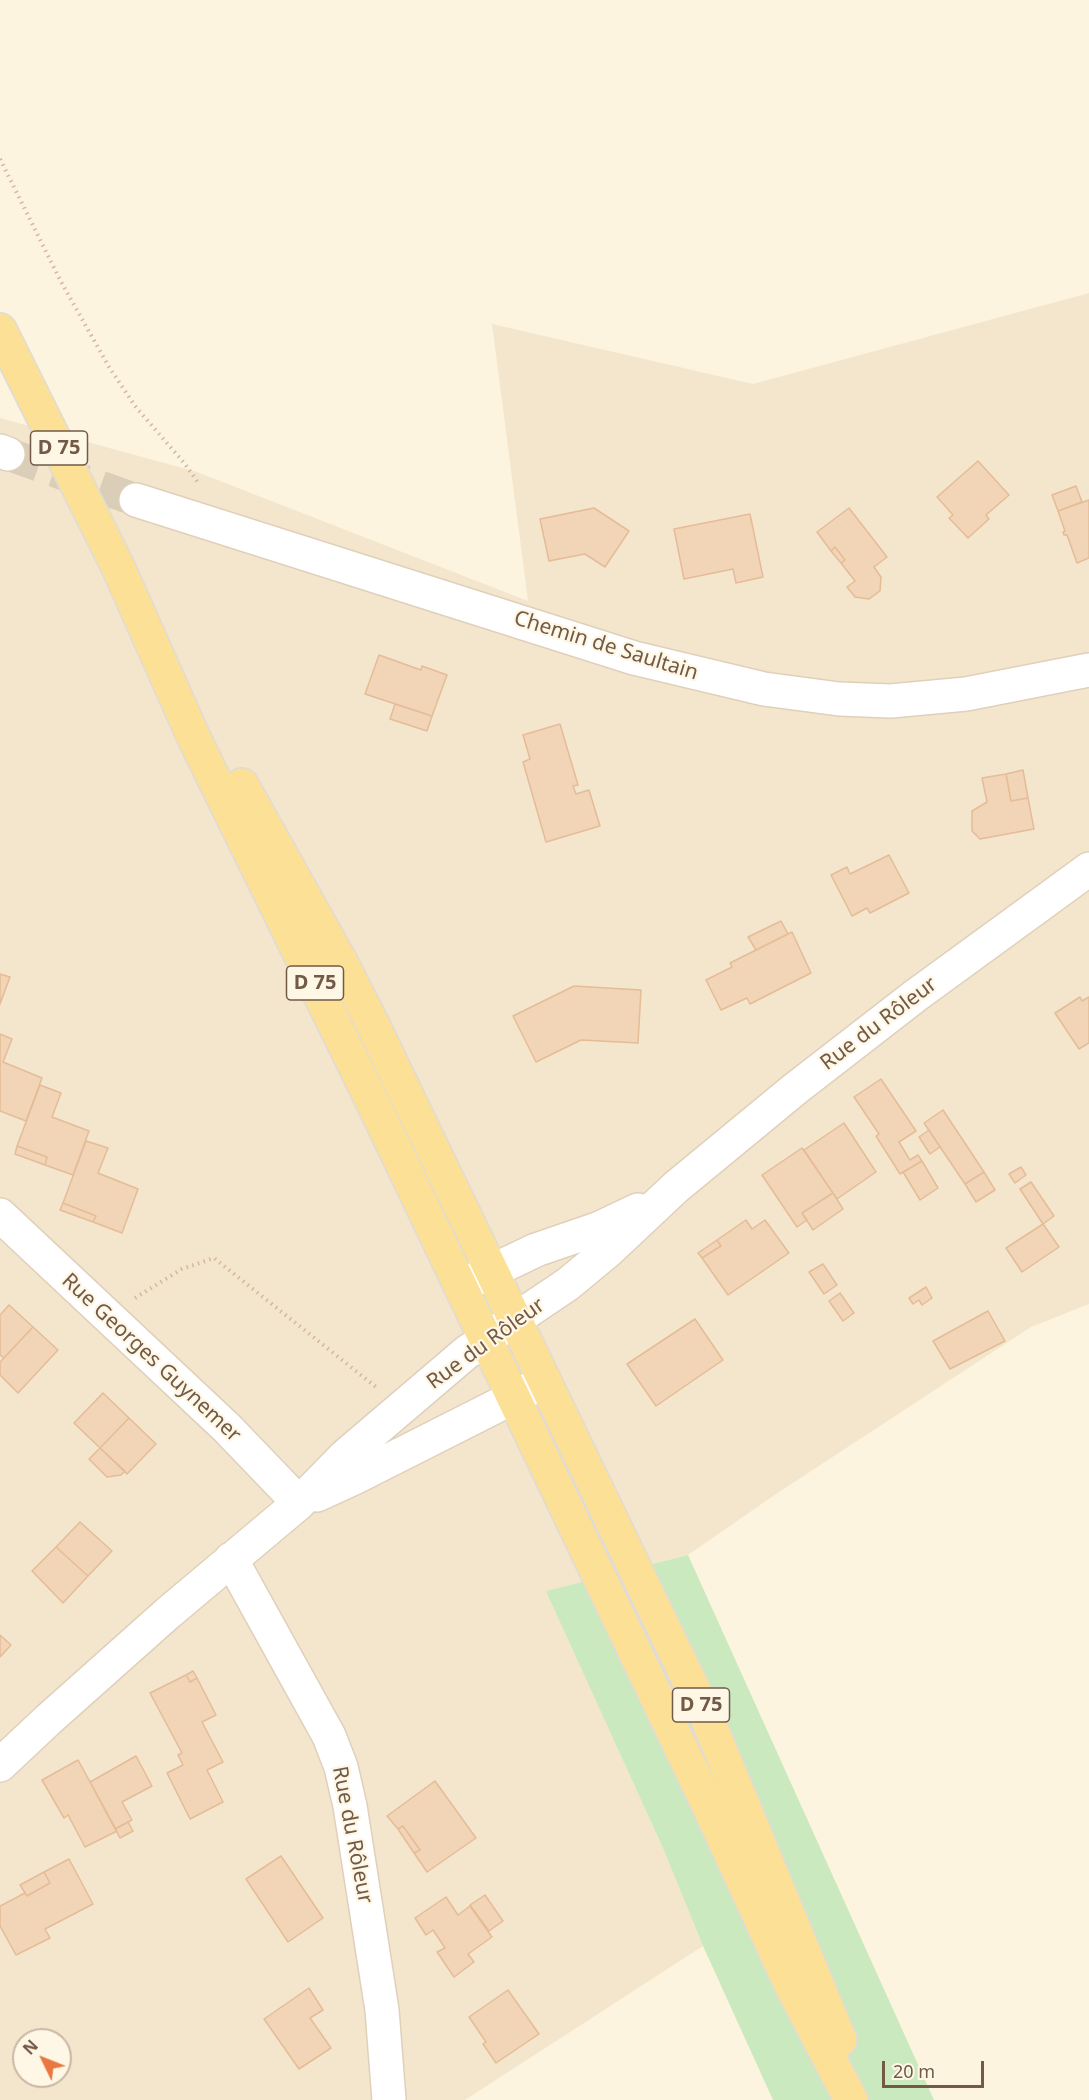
<!DOCTYPE html>
<html>
<head>
<meta charset="utf-8">
<style>
  body { margin:0 }
  #map { position:relative; width:1089px; height:2100px; overflow:hidden; background:#fcf4df; font-family:"Noto Sans",sans-serif }
  canvas { display:block }
  .north { position:absolute; left:12px; top:2028px; width:60px; height:60px; box-sizing:border-box; background:#fff7e5; border:2px solid #c7b8a6; border-radius:50%; rotate:313deg; font-size:16px; font-weight:700; line-height:24px; text-align:center; color:#725a47 }
  .north::after { content:''; display:block; margin:auto; width:21px; height:27px; background:#e87742; clip-path:polygon(50% 0,100% 100%,50% 72%,0 100%) }
  .scale { position:absolute; left:882px; top:2061px; width:102px; height:27px; box-sizing:border-box; border:3px solid #725a47; border-top:0; padding-left:8px; font-size:18px; line-height:21px; white-space:nowrap; color:#725a47; -webkit-text-stroke:4px #fff7e5; paint-order:stroke }
</style>
</head>
<body>
<div id="map">
<canvas width="1089" height="2100"></canvas>
<div class="north">N</div>
<div class="scale">20 m</div>
</div>
<script>
const ctx = document.querySelector('canvas').getContext('2d');
ctx.lineJoin = 'round';
function paint(path, color) {
  ctx.fillStyle = color;
  ctx.fill(path, 'evenodd');
}
function poly(rows) {
  const path = new Path2D();
  for (const r of rows) {
    path.moveTo(r[0], r[1]);
    for (let i = 2; i < r.length; i += 2) path.lineTo(r[i], r[i + 1]);
  }
  return path;
}
function stroke(path, color, width, dash) {
  ctx.strokeStyle = color;
  ctx.lineWidth = width;
  ctx.lineCap = dash ? 'butt' : 'round';
  ctx.setLineDash(dash || []);
  ctx.stroke(path);
}
function write(font, color, halo, rows, align = 'center') {
  ctx.font = font + ' "Noto Sans",sans-serif';
  ctx.lineWidth = 4.5;
  ctx.setLineDash([]);
  ctx.textBaseline = 'middle';
  ctx.strokeStyle = halo;
  ctx.fillStyle = color;
  for (const [text, x, y, turn = 0] of rows) {
    ctx.save();
    ctx.translate(x, y);
    ctx.rotate((+turn || 0) * Math.PI / 180);
    ctx.textAlign = isNaN(turn) ? turn : align;
    if (halo) ctx.strokeText(text, 0, 0);
    ctx.fillText(text, 0, 0);
    ctx.restore();
  }
}
const residential = poly([
  [1089,293,1089,1304,1031,1327,776,1494,688,1555,547,1591,662,1846,703,1946,465,2100,0,2100,0,418,197,472,528,601,492,324,753,384],
  [24,2040,60,2040,60,2076,24,2076]
]);
const green = poly([
  [688,1555,934,2100,773,2100,703,1946,662,1846,546,1591]
]);
const building = poly([
  [978,461,1009,495,986,515,989,519,968,538,949,518,953,515,937,497,978,461],
  [1076,486,1082,502,1058,511,1052,495,1076,486],
  [1089,500,1089,558,1077,563,1067,535,1064,535,1063,532,1065,531,1058,511,1089,500],
  [594,508,629,531,605,567,585,554,549,561,540,519,594,508],
  [849,508,887,557,874,567,881,577,880,591,869,599,855,597,847,587,855,581,841,563,845,560,835,547,831,551,817,532,849,508],
  [750,514,763,577,736,583,733,569,684,579,674,529,750,514],
  [835,547,845,560,841,563,831,551,835,547],
  [379,655,421,670,422,666,447,675,432,716,365,694,379,655],
  [395,704,432,716,427,731,390,719,395,704],
  [560,724,578,785,573,786,576,794,589,790,600,826,546,842,523,762,530,759,523,735,560,724],
  [1023,770,1028,798,1011,801,1006,774,1023,770],
  [1006,774,1011,801,1028,798,1034,829,980,839,972,831,972,811,987,802,982,778,1006,774],
  [889,855,909,893,870,913,867,908,852,916,831,875,847,867,850,874,889,855],
  [781,921,788,934,756,950,748,937,781,921],
  [792,932,811,973,750,1004,747,998,721,1010,706,980,732,967,730,963,792,932],
  [0,974,10,977,0,1004,0,974],
  [574,986,641,990,638,1043,581,1040,536,1062,513,1016,574,986],
  [1080,997,1082,1001,1089,997,1089,1043,1079,1049,1055,1013,1080,997],
  [0,1034,12,1039,3,1062,42,1078,26,1121,0,1111,0,1034],
  [881,1079,916,1131,899,1142,910,1160,918,1155,922,1161,900,1174,876,1136,879,1134,854,1097,881,1079],
  [40,1085,61,1093,52,1117,89,1131,73,1175,45,1165,47,1157,17,1146,40,1085],
  [943,1110,984,1172,965,1184,924,1123,943,1110],
  [844,1123,876,1172,837,1199,804,1150,844,1123],
  [929,1130,940,1147,930,1154,919,1137,929,1130],
  [86,1141,108,1148,98,1173,138,1189,122,1233,93,1222,96,1216,63,1203,86,1141],
  [17,1146,47,1157,45,1165,15,1154,17,1146],
  [802,1148,833,1193,802,1213,807,1220,797,1227,762,1175,802,1148],
  [922,1161,938,1188,920,1200,903,1172,922,1161],
  [1021,1167,1026,1175,1015,1183,1009,1174,1021,1167],
  [984,1172,995,1190,976,1202,965,1184,984,1172],
  [1031,1182,1054,1216,1043,1224,1020,1189,1031,1182],
  [833,1193,843,1209,813,1230,802,1213,833,1193],
  [63,1203,96,1216,93,1222,60,1210,63,1203],
  [746,1220,752,1229,765,1220,789,1253,728,1295,702,1258,721,1246,717,1240,746,1220],
  [1043,1224,1059,1247,1022,1272,1006,1248,1043,1224],
  [717,1240,721,1246,702,1258,698,1253,717,1240],
  [823,1264,837,1285,824,1294,809,1272,823,1264],
  [926,1287,932,1298,922,1305,919,1300,913,1304,909,1298,926,1287],
  [840,1293,854,1313,843,1321,829,1301,840,1293],
  [9,1305,33,1327,4,1358,0,1355,0,1315,9,1305],
  [988,1311,1005,1341,950,1369,933,1341,988,1311],
  [695,1319,723,1360,656,1406,627,1364,695,1319],
  [33,1327,58,1350,18,1393,0,1375,0,1362,33,1327],
  [103,1393,129,1418,100,1448,74,1423,103,1393],
  [129,1418,156,1444,127,1474,100,1448,129,1418],
  [100,1448,125,1471,121,1475,107,1477,89,1459,100,1448],
  [80,1522,112,1551,88,1576,56,1547,80,1522],
  [56,1547,88,1576,63,1603,32,1571,56,1547],
  [0,1635,11,1645,0,1657,0,1635],
  [193,1671,197,1678,190,1682,186,1675,193,1671],
  [186,1675,190,1682,197,1678,216,1715,202,1722,223,1762,207,1770,223,1802,190,1819,167,1773,183,1765,178,1755,182,1753,150,1693,186,1675],
  [136,1756,152,1786,122,1802,132,1820,115,1829,90,1782,136,1756],
  [78,1760,117,1831,85,1847,68,1815,64,1818,42,1780,78,1760],
  [435,1781,476,1838,427,1872,414,1853,420,1850,403,1826,398,1829,387,1816,435,1781],
  [128,1822,133,1831,120,1838,115,1829,128,1822],
  [403,1826,420,1850,414,1853,398,1829,403,1826],
  [281,1856,323,1918,288,1942,246,1879,281,1856],
  [69,1859,93,1904,45,1929,50,1938,16,1955,0,1926,0,1906,25,1893,27,1896,50,1883,44,1872,69,1859],
  [44,1872,50,1883,27,1896,20,1885,44,1872],
  [485,1895,503,1921,489,1931,470,1905,485,1895],
  [446,1897,458,1915,470,1906,492,1937,468,1954,474,1962,454,1977,437,1952,445,1948,433,1930,426,1935,415,1918,446,1897],
  [309,1988,323,2010,310,2018,331,2048,299,2069,264,2019,309,1988],
  [508,1990,539,2034,496,2063,483,2044,486,2042,469,2017,508,1990]
]);
const minorTunnel = poly([
  [8,454,136,500]
]);
const path = poly([
  [0,159,60,280,109,367,135,406,185,464,199,484],
  [135,1298,182,1269,214,1258,376,1387]
]);
const minor = poly([
  [0,451,8,454],
  [136,500,634,658,764,689,839,699,891,701,966,694,1089,670],
  [0,1215,227,1428,299,1503],
  [465,1284,536,1250,600,1228,638,1210],
  [317,1495,354,1478,540,1384],
  [231,1559,329,1736,341,1767,350,1806,382,2010,389,2100],
  [0,1765,49,1719,168,1613,299,1503,345,1456,467,1352,568,1284,609,1250,676,1187,795,1089,915,996,1089,869]
]);
const major = poly([
  [0,330,118,567,194,738,372,1101,711,1811,791,1985,851,2100],
  [242,785,341,962,372,1023,707,1718,840,2040]
]);
const shields = [
  [59,448,57],
  [315,983,57],
  [701,1705,57]
];
const shieldNames = [
  ["D 75",59,448],
  ["D 75",315,983],
  ["D 75",701,1705]
];
const streetNames = [
  ["Chemin de Saultain",606,646,17],
  ["Rue du Rôleur",879,1024,-37],
  ["Rue du Rôleur",486,1344,-36],
  ["Rue Georges Guynemer",151,1358,43],
  ["Rue du Rôleur",352,1835,79]
];
paint(residential, '#f4e6cd');
paint(green, '#cbe9be');
paint(building, '#f2d4b6');
stroke(building, '#e4bc97', 1.5);
stroke(minorTunnel, '#daceb9', 33, [33, 16]);
stroke(minor, '#e0d0bb', 36);
stroke(major, '#e0dbd7', 36);
stroke(path, '#d6b79a', 4, [1.5, 4.5]);
stroke(minor, '#fff', 33);
stroke(major, '#fce096', 33);
for (const [x, y, w] of shields) {
  const box = new Path2D();
  box.roundRect(x - w / 2, y - 17, w, 34, 4.5);
  ctx.fillStyle = '#fff7e5';
  ctx.fill(box);
  stroke(box, '#725a47', 1.5);
}
write('bold 20px', '#725a47', null, shieldNames);
write('21px', '#725a47', '#fff7e5', streetNames);
</script>
</body>
</html>
